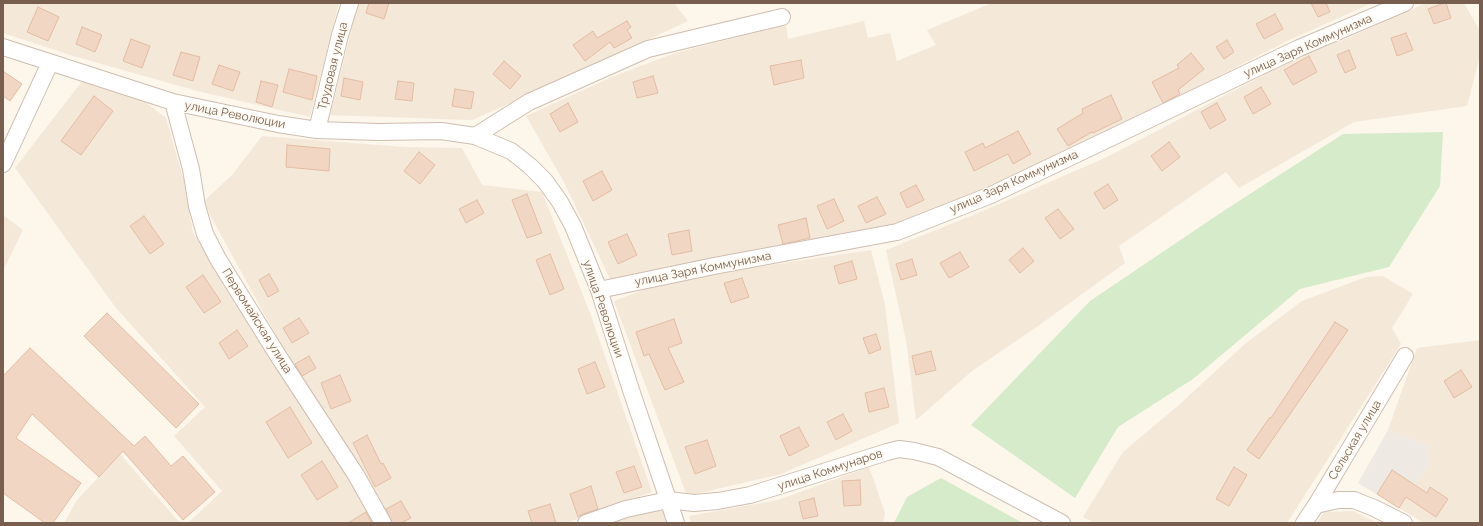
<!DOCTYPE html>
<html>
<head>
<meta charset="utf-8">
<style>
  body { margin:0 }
  #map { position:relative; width:1483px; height:526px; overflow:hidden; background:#fcf6eb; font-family:Raleway,sans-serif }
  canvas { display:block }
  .frame { position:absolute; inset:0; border:4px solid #785e4e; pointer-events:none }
</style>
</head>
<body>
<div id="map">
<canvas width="1483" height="526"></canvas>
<div class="frame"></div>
</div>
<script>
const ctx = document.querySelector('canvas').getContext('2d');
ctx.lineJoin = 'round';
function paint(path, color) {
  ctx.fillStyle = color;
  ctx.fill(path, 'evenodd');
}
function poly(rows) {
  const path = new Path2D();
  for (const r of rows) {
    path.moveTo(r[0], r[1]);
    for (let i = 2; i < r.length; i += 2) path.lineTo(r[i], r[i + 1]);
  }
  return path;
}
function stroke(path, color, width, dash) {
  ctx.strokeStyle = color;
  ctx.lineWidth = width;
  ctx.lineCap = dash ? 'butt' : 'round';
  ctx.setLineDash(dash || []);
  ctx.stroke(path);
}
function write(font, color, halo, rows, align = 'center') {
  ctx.font = font + ' Raleway,sans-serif';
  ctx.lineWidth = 3;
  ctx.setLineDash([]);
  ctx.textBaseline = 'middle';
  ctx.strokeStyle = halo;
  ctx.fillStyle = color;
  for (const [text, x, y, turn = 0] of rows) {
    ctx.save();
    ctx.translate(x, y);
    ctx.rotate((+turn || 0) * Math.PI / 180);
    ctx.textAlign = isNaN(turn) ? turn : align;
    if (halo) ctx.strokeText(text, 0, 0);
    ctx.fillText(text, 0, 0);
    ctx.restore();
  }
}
const residential = poly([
  [3,3,339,3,310,117,197,91,70,55,3,33],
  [358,3,674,3,688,21,558,82,472,120,330,115],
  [992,3,1372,3,1287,41,1127,123,1019,174,893,225,610,279,564,182,526,116,614,76,675,53,786,25,788,39,864,21,868,38,890,33,897,61,936,45,927,30],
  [1426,3,1464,3,1480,31,1480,55,1467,106,1354,122,1239,188,1226,172,1119,246,1125,263,1038,326,972,371,916,420,906,340,886,250,983,211,1107,157,1300,56,1348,38],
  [83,80,139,97,166,118,184,181,193,233,361,497,375,523,188,523,222,491,174,436,205,407,116,308,15,168],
  [262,136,405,147,462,148,482,185,542,192,590,313,652,492,567,523,389,523,280,343,203,202,233,174],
  [3,215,23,230,3,271],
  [871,250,885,305,899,423,781,474,687,496,614,301,670,280],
  [1383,276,1413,294,1392,328,1401,344,1287,523,1095,523,1083,517,1123,452,1180,404,1246,343,1302,301,1366,277],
  [1480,340,1480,523,1424,523,1399,508,1414,485,1429,465,1427,445,1388,430,1417,348],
  [120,454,180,523,64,523,77,500],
  [869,467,885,513,883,523,691,523,689,516,778,500],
  [663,506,669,523,604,523],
  [1353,511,1377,523,1317,523,1324,512]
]);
const industrial = poly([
  [1388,430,1427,445,1429,465,1414,485,1399,508,1358,483]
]);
const green = poly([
  [1443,132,1440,186,1389,267,1300,289,1193,379,1118,427,1075,498,971,425,1090,301,1222,212,1343,134],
  [941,478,1021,522,1022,523,894,523,907,497]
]);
const building = poly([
  [369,3,389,3,384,19,366,13,369,3],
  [1311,3,1326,3,1330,12,1318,17,1311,3],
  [1444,3,1446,3,1451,18,1434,24,1428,9,1444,3],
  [38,7,59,17,48,41,27,32,38,7],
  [1275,14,1283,29,1264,39,1256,24,1275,14],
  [627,21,631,27,627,30,632,38,614,48,610,42,585,61,573,45,593,31,597,38,627,21],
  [82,27,102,35,95,52,76,44,82,27],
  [1406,33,1413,50,1397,56,1391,38,1406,33],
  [131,39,150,46,142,68,123,61,131,39],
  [1227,40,1234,52,1224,59,1216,47,1227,40],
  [1349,50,1356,68,1345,73,1337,55,1349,50],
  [181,52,200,57,193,81,173,75,181,52],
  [1191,53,1204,69,1178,90,1180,94,1163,103,1152,82,1179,68,1177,65,1191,53],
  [1309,56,1317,72,1293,85,1284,70,1309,56],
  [801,60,804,78,774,85,770,66,801,60],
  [504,61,521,76,510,89,493,74,504,61],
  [219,65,240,72,233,91,212,84,219,65],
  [289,69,317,76,312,100,283,92,289,69],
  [3,71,22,84,10,101,3,96,3,71],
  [653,76,658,93,637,98,633,82,653,76],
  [344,78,363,82,360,100,341,96,344,78],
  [261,81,278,85,272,107,256,102,261,81],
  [398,81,414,83,412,101,395,99,398,81],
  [1261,87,1271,104,1253,114,1244,97,1261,87],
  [455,89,474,92,471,109,452,106,455,89],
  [1111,95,1122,119,1093,133,1092,132,1068,146,1057,129,1083,113,1082,109,1111,95],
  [94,96,113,111,81,155,61,141,94,96],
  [568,103,578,122,560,132,550,114,568,103],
  [1217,103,1226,120,1210,129,1201,112,1217,103],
  [1018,131,1031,154,1013,164,1008,154,974,171,965,152,983,143,985,148,1018,131],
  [1169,142,1180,157,1162,171,1151,156,1169,142],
  [287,145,330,149,329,171,286,167,287,145],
  [419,152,435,165,420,184,404,171,419,152],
  [602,171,612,190,593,201,583,181,602,171],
  [1108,184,1118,200,1104,209,1094,193,1108,184],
  [916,185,924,200,907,208,900,193,916,185],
  [527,194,542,233,527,238,512,200,527,194],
  [877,197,886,214,866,223,858,206,877,197],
  [834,199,844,221,827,229,817,206,834,199],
  [477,200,484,213,466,223,459,209,477,200],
  [1058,209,1074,229,1060,239,1045,218,1058,209],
  [144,216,164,244,150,254,130,226,144,216],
  [806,218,810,238,783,244,778,225,806,218],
  [689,230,692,251,672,255,668,234,689,230],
  [627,234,637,255,618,264,608,242,627,234],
  [1023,248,1034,261,1020,273,1009,260,1023,248],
  [960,252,969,267,949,278,940,263,960,252],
  [550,254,564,289,550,295,536,260,550,254],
  [912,259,917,275,901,280,896,264,912,259],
  [852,261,857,279,839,284,834,266,852,261],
  [269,274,279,291,268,297,259,280,269,274],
  [203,275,221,302,204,313,186,287,203,275],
  [742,278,749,297,731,303,724,283,742,278],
  [107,313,199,404,176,428,84,336,107,313],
  [299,318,309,333,292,343,283,328,299,318],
  [674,319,682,343,668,348,684,382,665,390,649,354,644,356,636,332,674,319],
  [1335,322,1348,330,1259,459,1247,450,1270,417,1271,418,1335,322],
  [237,330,248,346,229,359,219,343,237,330],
  [876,334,881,349,869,354,863,338,876,334],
  [30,348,134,446,145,436,171,466,183,456,215,492,183,520,123,451,99,477,32,414,16,438,81,483,53,523,45,523,3,493,3,376,30,348],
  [931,351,936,370,916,375,912,356,931,351],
  [309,356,316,368,302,376,295,364,309,356],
  [595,362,605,387,587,394,578,369,595,362],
  [1461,370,1472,387,1454,398,1444,381,1461,370],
  [340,375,351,401,331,409,321,383,340,375],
  [884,388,889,407,869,412,865,393,884,388],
  [290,407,312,443,288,458,266,422,290,407],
  [843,414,852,431,836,440,827,422,843,414],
  [799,427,809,446,789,456,780,436,799,427],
  [367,435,381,464,383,463,391,478,375,487,353,443,367,435],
  [707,440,716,466,695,474,685,447,707,440],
  [322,461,338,487,317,500,301,475,322,461],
  [634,466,642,487,624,493,616,472,634,466],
  [1234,467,1247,475,1229,506,1216,499,1234,467],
  [1392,470,1427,493,1430,487,1448,499,1436,517,1406,497,1399,508,1377,494,1392,470],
  [860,480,861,505,844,506,842,481,860,480],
  [591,486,598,509,583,514,578,517,570,494,591,486],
  [814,498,818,516,803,519,799,502,814,498],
  [401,501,411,518,401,523,392,523,386,509,401,501],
  [550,504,556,523,532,523,528,511,550,504],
  [366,512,372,523,348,523,366,512]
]);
const minor = poly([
  [3,47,173,102,278,124,317,130,379,132,441,131,475,136,511,151,530,166,545,181,560,202,573,226,599,290,631,390,676,523],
  [173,102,191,169,197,206,205,234,218,259,277,354,356,475,383,523],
  [317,130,340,35,350,3],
  [475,136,529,102,648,49,782,17],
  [3,164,50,63],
  [599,290,714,266,897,232,991,195,1299,48,1405,3],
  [1316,505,1338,500,1354,500,1374,508,1404,523],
  [586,523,626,509,668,500,694,503,718,501,750,495,887,452,899,449,914,451,938,457,1062,523],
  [1304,523,1316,505,1405,356]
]);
const streetNames = [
  ["улица Заря Коммунизма",1308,46,-24],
  ["Трудовая улица",333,66,-76],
  ["улица Революции",235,115,11],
  ["улица Заря Коммунизма",1014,182,-24],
  ["улица Заря Коммунизма",703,269,-11],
  ["улица Революции",603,309,71],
  ["Первомайская улица",257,321,58],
  ["Сельская улица",1355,440,-59],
  ["улица Коммунаров",830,470,-18]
];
paint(residential, '#f4e8d9');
paint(industrial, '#eee9e3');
paint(green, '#d6ebc9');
paint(building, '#f1d6c3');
stroke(building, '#e4bda3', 1);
stroke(minor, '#cfbeb0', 18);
stroke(minor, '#fff', 16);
write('12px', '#785e4e', '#fffaf2', streetNames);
</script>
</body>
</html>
